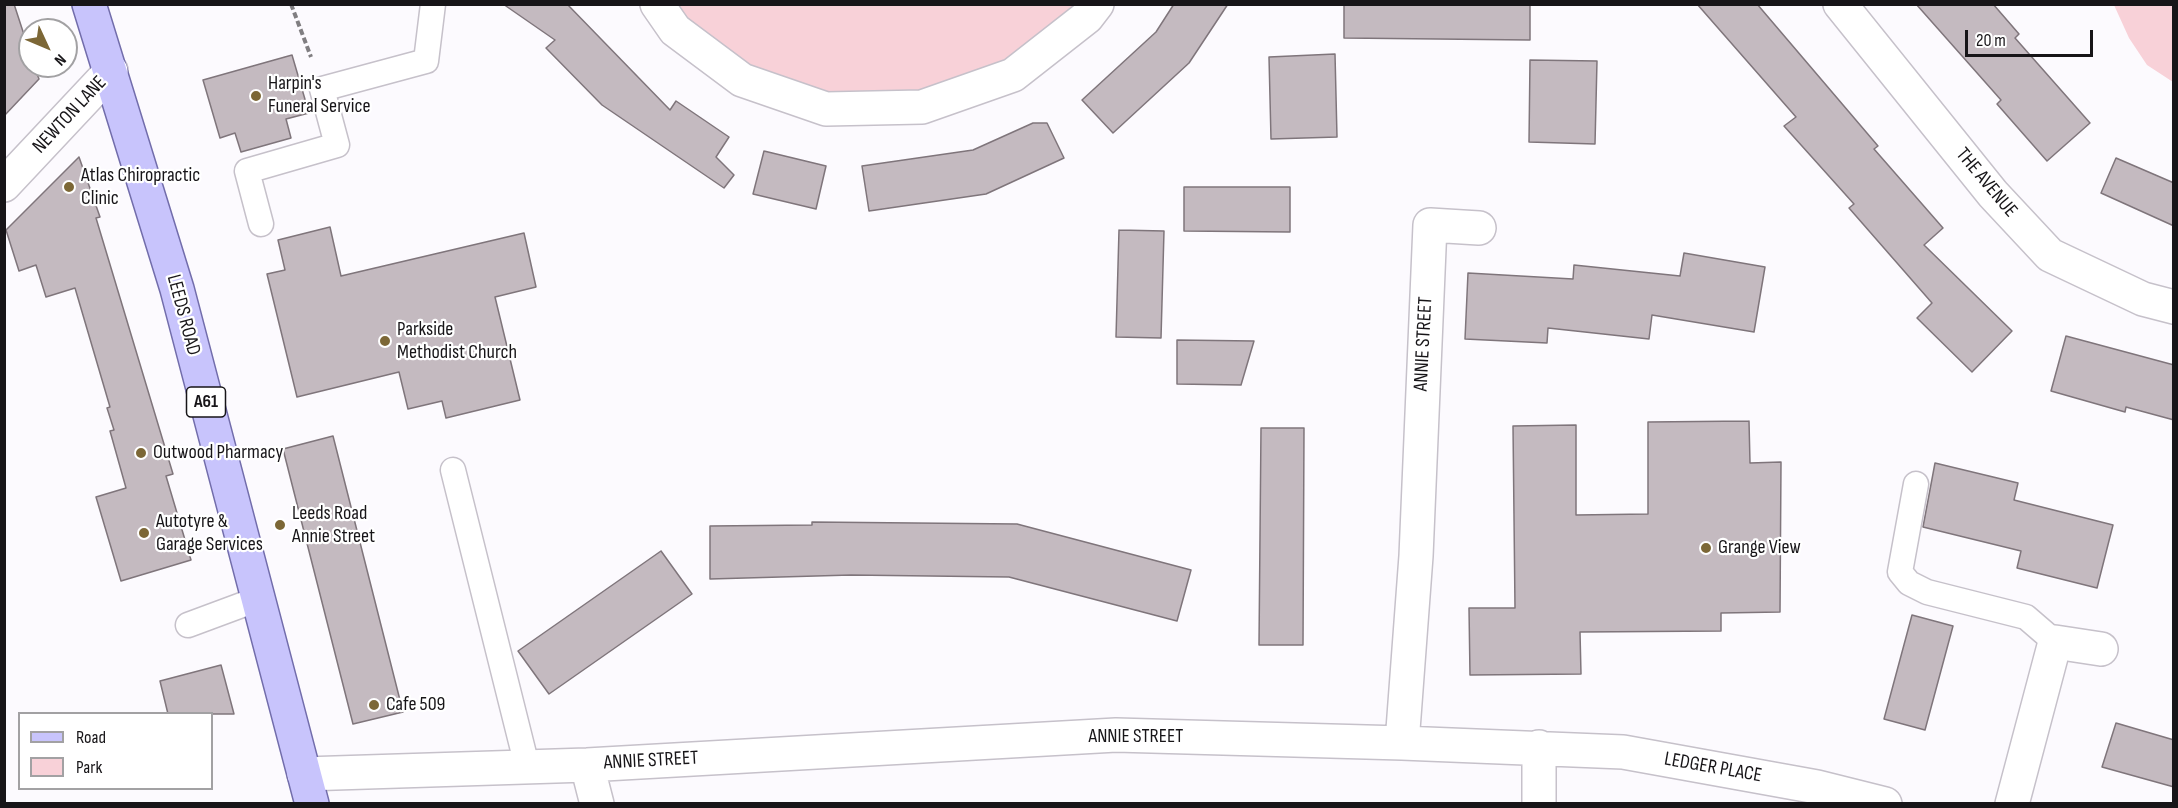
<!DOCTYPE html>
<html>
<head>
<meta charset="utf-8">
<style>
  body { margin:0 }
  #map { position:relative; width:2178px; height:808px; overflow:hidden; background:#fcfafe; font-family:"Sofia Sans Condensed",sans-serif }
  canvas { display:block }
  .frame { position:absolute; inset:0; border:6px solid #171518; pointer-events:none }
  .legend { position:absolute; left:18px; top:712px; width:195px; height:78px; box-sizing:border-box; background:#fff; border:2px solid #a2a1a3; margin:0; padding:8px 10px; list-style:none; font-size:18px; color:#171518 }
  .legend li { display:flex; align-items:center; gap:12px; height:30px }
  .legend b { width:30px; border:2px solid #a2a1a3 }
  .north { position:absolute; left:18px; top:18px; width:60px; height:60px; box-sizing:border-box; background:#fff; border:2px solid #a2a1a3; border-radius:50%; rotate:134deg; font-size:16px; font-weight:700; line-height:24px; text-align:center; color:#171518 }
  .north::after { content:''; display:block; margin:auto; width:21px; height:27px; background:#7c6736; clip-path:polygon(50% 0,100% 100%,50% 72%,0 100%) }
  .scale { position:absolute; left:1965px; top:30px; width:128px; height:27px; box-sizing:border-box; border:3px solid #171518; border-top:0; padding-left:8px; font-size:18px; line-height:21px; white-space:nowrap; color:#171518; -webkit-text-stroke:4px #fff; paint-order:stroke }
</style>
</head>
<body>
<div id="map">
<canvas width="2178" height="808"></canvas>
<div class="frame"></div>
<ul class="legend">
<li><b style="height:8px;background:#c8c4fc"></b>Road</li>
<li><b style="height:16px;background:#f8d1d8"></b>Park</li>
</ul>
<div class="north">N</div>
<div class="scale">20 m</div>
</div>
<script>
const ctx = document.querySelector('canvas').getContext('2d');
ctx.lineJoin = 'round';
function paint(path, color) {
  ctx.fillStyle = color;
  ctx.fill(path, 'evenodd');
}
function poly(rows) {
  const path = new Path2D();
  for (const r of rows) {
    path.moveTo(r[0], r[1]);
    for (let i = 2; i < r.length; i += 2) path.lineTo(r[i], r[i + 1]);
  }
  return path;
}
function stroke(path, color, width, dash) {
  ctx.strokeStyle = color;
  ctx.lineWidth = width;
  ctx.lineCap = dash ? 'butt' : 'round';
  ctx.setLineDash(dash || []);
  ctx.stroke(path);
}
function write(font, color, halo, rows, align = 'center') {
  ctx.font = font + ' "Sofia Sans Condensed",sans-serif';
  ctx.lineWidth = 4.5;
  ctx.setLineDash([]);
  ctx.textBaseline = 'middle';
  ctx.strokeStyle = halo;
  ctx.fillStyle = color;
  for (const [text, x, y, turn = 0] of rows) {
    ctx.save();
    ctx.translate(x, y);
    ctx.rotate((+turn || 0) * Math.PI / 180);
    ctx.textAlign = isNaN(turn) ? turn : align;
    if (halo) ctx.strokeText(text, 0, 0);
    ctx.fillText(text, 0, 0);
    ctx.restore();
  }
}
const green = poly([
  [657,5,1097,5,1087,17,922,107,742,80],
  [2114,5,2173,5,2173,82,2147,65,2129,38]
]);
const building = poly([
  [4,4,14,4,30,53,30,66,34,66,39,79,4,116,4,4],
  [503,4,567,4,670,110,676,101,729,137,716,157,734,175,724,188,602,105,546,48,555,40,503,4],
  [1174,4,1228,4,1189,63,1113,133,1082,100,1156,32,1174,4],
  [1344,4,1530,4,1530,40,1344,38,1344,4],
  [1697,4,1757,4,1878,146,1874,149,1943,228,1924,245,2012,331,1972,372,1917,318,1932,303,1849,208,1854,204,1784,126,1796,117,1697,4],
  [1916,4,1993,4,2019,34,2015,38,2090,123,2047,161,1997,104,2001,100,1916,4],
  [1335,54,1337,137,1271,139,1269,57,1335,54],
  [292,55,309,113,286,119,291,138,241,152,235,133,220,138,203,80,292,55],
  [1530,60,1597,61,1595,144,1529,142,1530,60],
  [1033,123,1047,123,1064,158,986,194,869,211,862,166,973,150,1033,123],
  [764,151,826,166,816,209,753,194,764,151],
  [79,157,100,217,96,218,173,474,166,476,191,560,121,581,96,497,126,488,110,431,114,430,107,408,110,407,75,288,46,297,36,265,19,271,6,230,79,157],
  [2116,158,2174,183,2174,226,2101,193,2116,158],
  [1184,187,1290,187,1290,232,1184,231,1184,187],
  [330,227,341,276,524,233,536,287,495,297,520,400,446,418,442,401,408,409,399,372,297,397,267,274,285,270,278,240,330,227],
  [1119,230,1164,231,1161,338,1116,337,1119,230],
  [1684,253,1765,267,1754,332,1652,315,1649,339,1548,328,1547,343,1465,339,1468,273,1573,279,1574,265,1680,276,1684,253],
  [2066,336,2174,365,2174,420,2126,407,2125,412,2051,391,2066,336],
  [1177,340,1254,341,1241,385,1177,384,1177,340],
  [1749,421,1750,463,1781,462,1780,612,1721,613,1721,631,1580,632,1581,674,1470,675,1469,608,1515,608,1513,426,1576,425,1576,515,1648,514,1648,422,1749,421],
  [1261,428,1304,428,1303,645,1259,645,1261,428],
  [333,436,403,712,353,724,283,449,333,436],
  [1935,463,2018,483,2014,500,2113,525,2097,588,2017,568,2021,551,1923,527,1935,463],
  [812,522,1017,524,1191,570,1177,621,1009,577,851,575,710,579,710,526,812,525,812,522],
  [661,551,692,594,549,694,518,651,661,551],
  [1912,615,1953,626,1925,730,1884,719,1912,615],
  [221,665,234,714,168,714,160,681,221,665],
  [2116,723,2174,740,2174,787,2102,767,2116,723]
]);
const path = poly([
  [291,4,311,57]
]);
const service = poly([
  [261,224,247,171,337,145,322,89,426,61,433,4],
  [453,470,527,766],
  [1916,484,1900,572,1909,583,1927,592,2026,617,2055,642],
  [188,625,258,599]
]);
const minor = poly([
  [657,4,675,30,742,80,826,109,922,107,1013,75,1087,17,1097,4],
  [1840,4,1993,194,2050,255,2143,299,2174,307],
  [1402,743,1623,752,1817,787,1885,804],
  [587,765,597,804],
  [304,774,587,765,1116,735,1402,743,1416,556,1430,225,1479,228],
  [1539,804,1539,747],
  [2012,804,2055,642,2101,649]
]);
const tertiary = poly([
  [4,185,111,71]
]);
const primary = poly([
  [89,4,177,289,312,804]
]);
const markers = [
  [256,96,6,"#7c6736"],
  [69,187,6,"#7c6736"],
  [385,341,6,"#7c6736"],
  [141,453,6,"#7c6736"],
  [280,525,6,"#7c6736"],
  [144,533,6,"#7c6736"],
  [1706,548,6,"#7c6736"],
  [374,705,6,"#7c6736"]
];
const shields = [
  [206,402,39]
];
const shieldNames = [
  ["A61",206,402]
];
const poiNames = [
  ["Harpin's",268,84],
  ["Funeral Service",268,107],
  ["Atlas Chiropractic",81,176],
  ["Clinic",81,199],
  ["Parkside",397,330],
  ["Methodist Church",397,353],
  ["Outwood Pharmacy",153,453],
  ["Leeds Road",292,514],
  ["Annie Street",292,537],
  ["Autotyre &",156,522],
  ["Garage Services",156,545],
  ["Grange View",1718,548],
  ["Cafe 509",386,705]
];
const streetNames = [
  ["NEWTON LANE",70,115,-47],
  ["THE AVENUE",1986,183,50],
  ["LEEDS ROAD",183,315,75],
  ["ANNIE STREET",1424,344,-87],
  ["ANNIE STREET",1136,737],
  ["ANNIE STREET",651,761,-3],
  ["LEDGER PLACE",1713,768,10]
];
paint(green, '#f8d1d8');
paint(building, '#c4bac0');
stroke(building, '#7f757b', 1.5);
stroke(service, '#c6c1ca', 27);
stroke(minor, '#c6c1ca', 36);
stroke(tertiary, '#c6c1ca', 36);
stroke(primary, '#726dab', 36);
stroke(path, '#807e81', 4, [6, 3]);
stroke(service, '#fff', 24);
stroke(minor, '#fff', 33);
stroke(tertiary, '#fff', 33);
stroke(primary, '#c8c4fc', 33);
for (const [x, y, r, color] of markers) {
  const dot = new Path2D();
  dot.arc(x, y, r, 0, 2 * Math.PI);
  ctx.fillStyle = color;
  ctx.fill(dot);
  stroke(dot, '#fff', 2);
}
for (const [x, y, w] of shields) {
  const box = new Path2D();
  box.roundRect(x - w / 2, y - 15, w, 30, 4.5);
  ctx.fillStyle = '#fff';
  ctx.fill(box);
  stroke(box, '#171518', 1.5);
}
write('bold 18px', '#171518', null, shieldNames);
write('20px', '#171518', '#fff', poiNames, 'left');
write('20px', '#171518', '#fff', streetNames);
</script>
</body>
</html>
